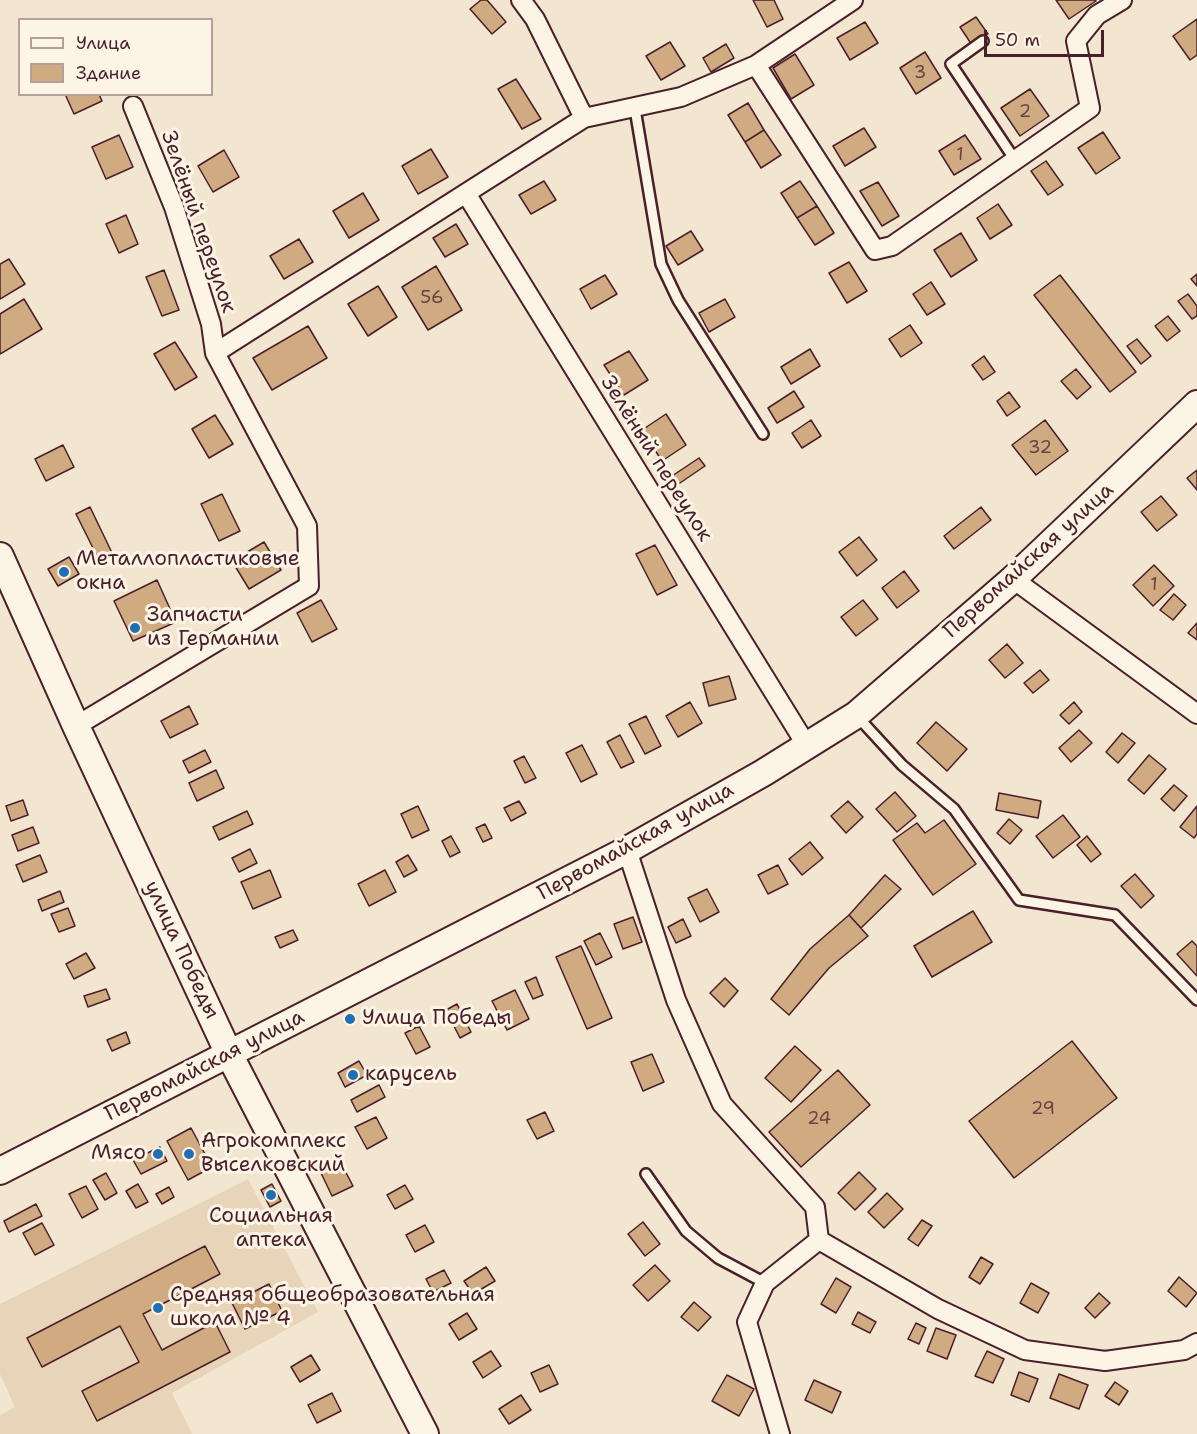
<!DOCTYPE html>
<html>
<head>
<meta charset="utf-8">
<style>
  body { margin:0 }
  #map { position:relative; width:1197px; height:1434px; overflow:hidden; background:#f3e6d1; font-family:"Shantell Sans",sans-serif }
  canvas { display:block }
  .legend { position:absolute; left:18px; top:18px; width:195px; height:78px; box-sizing:border-box; background:#fcf5e5; border:2px solid #b59f9b; margin:0; padding:8px 10px; list-style:none; font-size:18px; color:#4a1f2b }
  .legend li { display:flex; align-items:center; gap:12px; height:30px }
  .legend b { width:30px; border:2px solid #b59f9b }
  .scale { position:absolute; left:984px; top:30px; width:120px; height:27px; box-sizing:border-box; border:3px solid #4a1f2b; border-top:0; padding-left:8px; font-size:18px; line-height:21px; white-space:nowrap; color:#4a1f2b; -webkit-text-stroke:4px #fcf5e5; paint-order:stroke }
</style>
</head>
<body>
<div id="map">
<canvas width="1197" height="1434"></canvas>
<ul class="legend">
<li><b style="height:8px;background:#fcf5e5"></b>Улица</li>
<li><b style="height:16px;background:#d0ab82"></b>Здание</li>
</ul>
<div class="scale">50 m</div>
</div>
<script>
const ctx = document.querySelector('canvas').getContext('2d');
ctx.lineJoin = 'round';
function paint(path, color) {
  ctx.fillStyle = color;
  ctx.fill(path, 'evenodd');
}
function poly(rows) {
  const path = new Path2D();
  for (const r of rows) {
    path.moveTo(r[0], r[1]);
    for (let i = 2; i < r.length; i += 2) path.lineTo(r[i], r[i + 1]);
  }
  return path;
}
function stroke(path, color, width, dash) {
  ctx.strokeStyle = color;
  ctx.lineWidth = width;
  ctx.lineCap = dash ? 'butt' : 'round';
  ctx.setLineDash(dash || []);
  ctx.stroke(path);
}
function write(font, color, halo, rows, align = 'center') {
  ctx.font = font + ' "Shantell Sans",sans-serif';
  ctx.lineWidth = 6;
  ctx.setLineDash([]);
  ctx.textBaseline = 'middle';
  ctx.strokeStyle = halo;
  ctx.fillStyle = color;
  for (const [text, x, y, turn = 0] of rows) {
    ctx.save();
    ctx.translate(x, y);
    ctx.rotate((+turn || 0) * Math.PI / 180);
    ctx.textAlign = isNaN(turn) ? turn : align;
    if (halo) ctx.strokeText(text, 0, 0);
    ctx.fillText(text, 0, 0);
    ctx.restore();
  }
}
const built = poly([
  [248,1179,318,1312,172,1393,192,1434,0,1434,0,1415,15,1407,0,1374,0,1304]
]);
const building = poly([
  [481,0,487,0,506,22,492,34,470,9,481,0],
  [753,0,774,0,783,19,767,27,753,0],
  [1056,0,1095,0,1096,1,1069,19,1056,0],
  [976,17,988,34,972,45,960,27,976,17],
  [1197,19,1197,55,1190,60,1173,36,1197,19],
  [865,22,878,43,850,60,837,38,865,22],
  [670,42,685,66,661,80,646,56,670,42],
  [726,44,734,58,711,72,703,58,726,44],
  [925,52,941,78,916,94,900,68,925,52],
  [795,54,814,85,791,99,773,68,795,54],
  [516,79,541,119,522,129,498,89,516,79],
  [1030,89,1049,116,1020,136,1001,108,1030,89],
  [65,94,99,94,102,101,74,114,65,94],
  [748,103,764,130,745,142,728,115,748,103],
  [864,128,876,147,845,166,833,146,864,128],
  [764,130,781,155,761,168,745,142,764,130],
  [1103,132,1120,158,1096,174,1078,148,1103,132],
  [119,135,133,167,106,179,92,147,119,135],
  [965,135,981,159,954,175,939,151,965,135],
  [431,149,448,177,418,194,402,166,431,149],
  [224,150,239,177,213,192,198,166,224,150],
  [1046,161,1063,185,1048,195,1031,171,1046,161],
  [544,181,556,200,531,214,519,195,544,181],
  [800,181,817,206,797,218,781,193,800,181],
  [878,182,899,216,882,226,860,191,878,182],
  [363,193,379,220,349,238,333,211,363,193],
  [998,204,1012,225,990,239,977,218,998,204],
  [817,206,834,233,815,245,797,218,817,206],
  [126,215,138,244,119,253,106,224,126,215],
  [456,224,468,244,445,257,433,238,456,224],
  [691,231,703,250,678,265,666,246,691,231],
  [961,233,977,260,951,277,934,250,961,233],
  [299,239,313,262,284,279,270,256,299,239],
  [9,259,25,284,0,299,0,264,9,259],
  [849,262,867,291,847,303,829,273,849,262],
  [436,266,462,310,428,330,402,287,436,266],
  [164,270,179,310,162,316,146,277,164,270],
  [1197,274,1197,286,1191,279,1197,274],
  [605,275,617,294,591,309,580,289,605,275],
  [1060,275,1136,372,1110,392,1034,295,1060,275],
  [931,282,945,304,927,315,913,294,931,282],
  [378,286,397,317,368,336,348,304,378,286],
  [1188,294,1197,306,1197,316,1192,319,1178,301,1188,294],
  [24,299,42,329,0,354,0,314,24,299],
  [725,299,735,317,709,332,699,313,725,299],
  [1168,316,1180,331,1167,341,1155,326,1168,316],
  [910,325,922,343,901,357,889,339,910,325],
  [308,326,327,358,272,390,253,358,308,326],
  [1137,339,1151,356,1141,364,1127,346,1137,339],
  [175,342,197,377,175,390,154,354,175,342],
  [810,349,820,366,791,384,781,367,810,349],
  [629,351,648,380,624,395,604,365,629,351],
  [984,356,995,372,983,380,972,365,984,356],
  [1076,369,1091,387,1077,399,1061,381,1076,369],
  [794,391,804,407,777,423,768,408,794,391],
  [1009,392,1020,407,1007,416,997,401,1009,392],
  [666,414,686,445,662,461,642,430,666,414],
  [215,415,233,444,209,458,192,429,215,415],
  [811,420,821,436,802,448,792,433,811,420],
  [1045,420,1068,451,1036,475,1012,445,1045,420],
  [63,445,74,467,46,481,35,459,63,445],
  [699,458,705,466,677,485,672,476,699,458],
  [1197,470,1197,490,1187,478,1197,470],
  [222,494,240,531,219,541,201,504,222,494],
  [1161,496,1177,515,1157,531,1141,512,1161,496],
  [90,507,115,559,102,566,76,514,90,507],
  [981,507,991,520,954,549,944,536,981,507],
  [859,537,877,560,857,576,839,552,859,537],
  [264,542,281,570,249,589,232,561,264,542],
  [655,545,677,585,657,595,636,554,655,545],
  [69,557,79,574,58,586,48,569,69,557],
  [1154,565,1174,586,1153,606,1133,585,1154,565],
  [904,571,919,591,897,608,882,588,904,571],
  [157,580,176,622,133,641,114,601,157,580],
  [1174,594,1186,605,1173,620,1160,610,1174,594],
  [321,600,337,629,312,642,297,613,321,600],
  [863,600,878,619,856,636,841,617,863,600],
  [1197,623,1197,640,1188,633,1197,623],
  [1007,644,1023,663,1005,678,989,660,1007,644],
  [1040,670,1049,680,1033,693,1024,683,1040,670],
  [729,676,736,699,709,706,703,683,729,676],
  [690,702,702,723,678,737,666,716,690,702],
  [1074,702,1082,712,1069,724,1060,715,1074,702],
  [189,706,198,724,170,738,161,721,189,706],
  [646,716,661,746,645,754,629,724,646,716],
  [936,722,967,749,947,771,917,743,936,722],
  [1079,730,1092,743,1071,762,1059,748,1079,730],
  [1122,733,1135,743,1118,763,1106,752,1122,733],
  [620,735,634,762,621,768,607,742,620,735],
  [582,745,597,774,581,782,566,753,582,745],
  [205,750,211,762,189,773,183,761,205,750],
  [1149,755,1166,769,1144,794,1128,780,1149,755],
  [524,756,536,778,525,783,514,761,524,756],
  [216,770,224,788,197,801,189,783,216,770],
  [1174,785,1187,796,1174,811,1161,799,1174,785],
  [895,792,916,816,897,832,876,809,895,792],
  [999,793,1041,801,1038,818,996,810,999,793],
  [23,800,28,815,11,821,6,806,23,800],
  [519,801,526,813,511,821,504,808,519,801],
  [848,801,863,817,846,833,831,816,848,801],
  [418,806,429,830,412,838,401,814,418,806],
  [1197,806,1197,834,1194,838,1180,827,1197,806],
  [247,811,253,824,219,840,213,827,247,811],
  [1063,815,1080,837,1053,858,1036,836,1063,815],
  [1009,819,1022,830,1010,844,997,833,1009,819],
  [944,820,976,864,933,895,893,840,917,823,925,833,944,820],
  [485,824,492,838,483,842,476,828,485,824],
  [33,827,39,843,18,851,12,835,33,827],
  [451,836,460,852,450,857,442,841,451,836],
  [1087,836,1101,854,1091,862,1077,845,1087,836],
  [810,842,823,858,802,875,789,859,810,842],
  [250,849,257,863,239,872,232,858,250,849],
  [40,855,47,872,23,882,16,865,40,855],
  [408,855,417,870,404,877,396,862,408,855],
  [778,865,788,884,768,894,758,875,778,865],
  [270,870,281,897,253,909,241,882,270,870],
  [385,870,396,892,369,906,358,884,385,870],
  [1135,874,1154,896,1141,908,1121,886,1135,874],
  [885,875,901,889,861,928,849,915,885,875],
  [707,889,719,912,700,922,688,898,707,889],
  [60,891,64,902,42,911,38,900,60,891],
  [68,908,75,926,59,932,51,914,68,908],
  [973,911,992,942,932,977,914,946,973,911],
  [849,915,868,936,829,968,789,1015,771,999,810,949,849,915],
  [633,917,642,942,623,949,614,924,633,917],
  [683,919,691,936,676,943,668,927,683,919],
  [293,930,298,940,280,948,275,937,293,930],
  [600,933,612,957,596,965,584,941,600,933],
  [1192,941,1197,946,1197,976,1177,954,1192,941],
  [581,946,612,1018,587,1029,556,957,581,946],
  [86,953,95,968,74,979,66,964,86,953],
  [536,977,543,995,533,999,525,982,536,977],
  [725,978,738,991,724,1007,710,993,725,978],
  [106,989,110,999,88,1007,84,996,106,989],
  [515,990,529,1019,507,1030,492,1001,515,990],
  [457,1004,471,1032,460,1038,446,1010,457,1004],
  [419,1026,430,1047,416,1054,405,1033,419,1026],
  [126,1032,130,1043,112,1051,107,1040,126,1032],
  [1072,1041,1117,1098,1014,1178,969,1121,1072,1041],
  [795,1046,821,1070,791,1102,765,1078,795,1046],
  [652,1054,664,1082,643,1091,631,1062,652,1054],
  [359,1061,367,1075,345,1087,338,1073,359,1061],
  [838,1070,870,1105,801,1167,769,1132,838,1070],
  [379,1085,385,1097,357,1112,351,1100,379,1085],
  [545,1112,554,1131,537,1139,527,1120,545,1112],
  [376,1117,387,1138,367,1149,355,1127,376,1117],
  [191,1128,212,1167,188,1180,167,1141,191,1128],
  [160,1147,167,1161,141,1174,133,1160,160,1147],
  [341,1163,353,1186,332,1196,321,1173,341,1163],
  [859,1172,876,1189,855,1210,838,1193,859,1172],
  [106,1173,117,1193,105,1200,93,1180,106,1173],
  [138,1184,148,1202,136,1208,126,1191,138,1184],
  [272,1184,281,1201,270,1207,261,1190,272,1184],
  [405,1185,413,1199,395,1209,387,1195,405,1185],
  [86,1186,98,1209,82,1218,69,1194,86,1186],
  [169,1187,174,1197,162,1204,156,1194,169,1187],
  [887,1193,903,1209,884,1228,868,1212,887,1193],
  [36,1204,42,1216,9,1232,4,1221,36,1204],
  [922,1220,932,1226,918,1246,908,1239,922,1220],
  [643,1222,660,1244,645,1256,628,1234,643,1222],
  [42,1223,54,1245,35,1255,23,1233,42,1223],
  [425,1225,434,1242,415,1252,406,1235,425,1225],
  [205,1246,220,1274,143,1314,162,1350,215,1322,230,1352,97,1421,82,1391,139,1362,120,1326,42,1367,27,1338,205,1246],
  [981,1257,993,1264,980,1284,969,1277,981,1257],
  [655,1265,670,1281,648,1301,633,1285,655,1265],
  [486,1267,495,1281,473,1294,464,1281,486,1267],
  [444,1270,451,1283,433,1292,426,1279,444,1270],
  [1179,1277,1197,1293,1186,1307,1168,1291,1179,1277],
  [836,1278,851,1287,836,1313,821,1304,836,1278],
  [1031,1283,1049,1293,1038,1313,1020,1303,1031,1283],
  [269,1284,282,1311,245,1329,232,1303,269,1284],
  [1099,1293,1110,1303,1095,1318,1085,1308,1099,1293],
  [694,1302,711,1317,698,1331,681,1317,694,1302],
  [858,1312,876,1322,870,1333,852,1324,858,1312],
  [467,1313,477,1329,459,1340,449,1324,467,1313],
  [916,1323,926,1328,919,1344,908,1339,916,1323],
  [936,1328,956,1335,947,1359,927,1351,936,1328],
  [491,1351,501,1366,483,1378,473,1362,491,1351],
  [987,1351,1004,1359,993,1383,975,1376,987,1351],
  [311,1355,320,1370,300,1382,291,1367,311,1355],
  [549,1365,558,1384,540,1392,531,1373,549,1365],
  [1019,1372,1038,1379,1029,1402,1011,1395,1019,1372],
  [1059,1374,1088,1385,1079,1409,1050,1398,1059,1374],
  [727,1375,754,1389,739,1416,712,1401,727,1375],
  [814,1380,841,1392,832,1413,805,1400,814,1380],
  [1115,1382,1128,1391,1119,1405,1105,1396,1115,1382],
  [332,1393,341,1411,317,1423,308,1405,332,1393],
  [521,1395,531,1410,509,1424,499,1409,521,1395]
]);
const lane = poly([
  [983,41,951,64,1015,160],
  [635,109,661,264,678,300,763,434],
  [856,715,902,765,954,809,1019,900,1115,915,1197,1000],
  [646,1174,686,1231,718,1258,765,1283]
]);
const street = poly([
  [521,0,535,19,584,118],
  [756,65,875,250,892,246,1090,108,1076,41,1097,15,1122,0],
  [467,195,807,746],
  [215,353,584,118,681,97,756,65,853,0],
  [1013,579,1197,714],
  [76,726,309,586,307,526,215,353,211,324,174,207,133,106],
  [627,850,676,1000,722,1104,815,1207,819,1240,938,1309,1025,1350,1105,1361,1184,1350,1197,1343],
  [780,1434,747,1322,765,1283,819,1240]
]);
const secondary = poly([
  [0,556,76,726,229,1054,425,1434],
  [0,1171,627,850,763,773,856,715,1013,579,1197,404]
]);
const markers = [
  [64,572,6,"#1f6fb2"],
  [135,628,6,"#1f6fb2"],
  [350,1019,6,"#1f6fb2"],
  [353,1075,6,"#1f6fb2"],
  [158,1154,6,"#1f6fb2"],
  [189,1154,6,"#1f6fb2"],
  [271,1195,6,"#1f6fb2"],
  [158,1308,6,"#1f6fb2"]
];
const numberNames = [
  ["3",920,73],
  ["2",1025,112],
  ["1",960,155],
  ["56",432,298],
  ["32",1040,448],
  ["1",1154,585],
  ["29",1043,1109],
  ["24",819,1119]
];
const streetNames = [
  ["Зелёный переулок",198,222,71],
  ["Зелёный переулок",656,459,58],
  ["Первомайская улица",1029,561,-42],
  ["Первомайская улица",636,842,-29],
  ["улица Победы",181,950,65],
  ["Первомайская улица",205,1066,-27]
];
const poiNames = [
  ["Металлопластиковые",76,560],
  ["окна",76,584],
  ["Запчасти",147,616],
  ["из Германии",147,640],
  ["Улица Победы",362,1019],
  ["карусель",365,1075],
  ["Агрокомплекс",201,1142],
  ["Выселковский",201,1166],
  ["Мясо",146,1154,"right"],
  ["Социальная",271,1217,"center"],
  ["аптека",271,1241,"center"],
  ["Средняя общеобразовательная",170,1296],
  ["школа № 4",170,1320]
];
paint(built, '#e8d4b9');
paint(building, '#d0ab82');
stroke(building, '#4a1f2b', 1.5);
stroke(lane, '#4a1f2b', 14);
stroke(street, '#4a1f2b', 22);
stroke(secondary, '#4a1f2b', 30);
stroke(lane, '#fcf5e5', 9);
stroke(street, '#fcf5e5', 18);
stroke(secondary, '#fcf5e5', 26);
for (const [x, y, r, color] of markers) {
  const dot = new Path2D();
  dot.arc(x, y, r, 0, 2 * Math.PI);
  ctx.fillStyle = color;
  ctx.fill(dot);
  stroke(dot, '#fcf5e5', 2);
}
write('18px', '#6c4241', null, numberNames);
write('21px', '#4a1f2b', '#fcf5e5', streetNames);
write('21px', '#4a1f2b', '#fcf5e5', poiNames, 'left');
</script>
</body>
</html>
